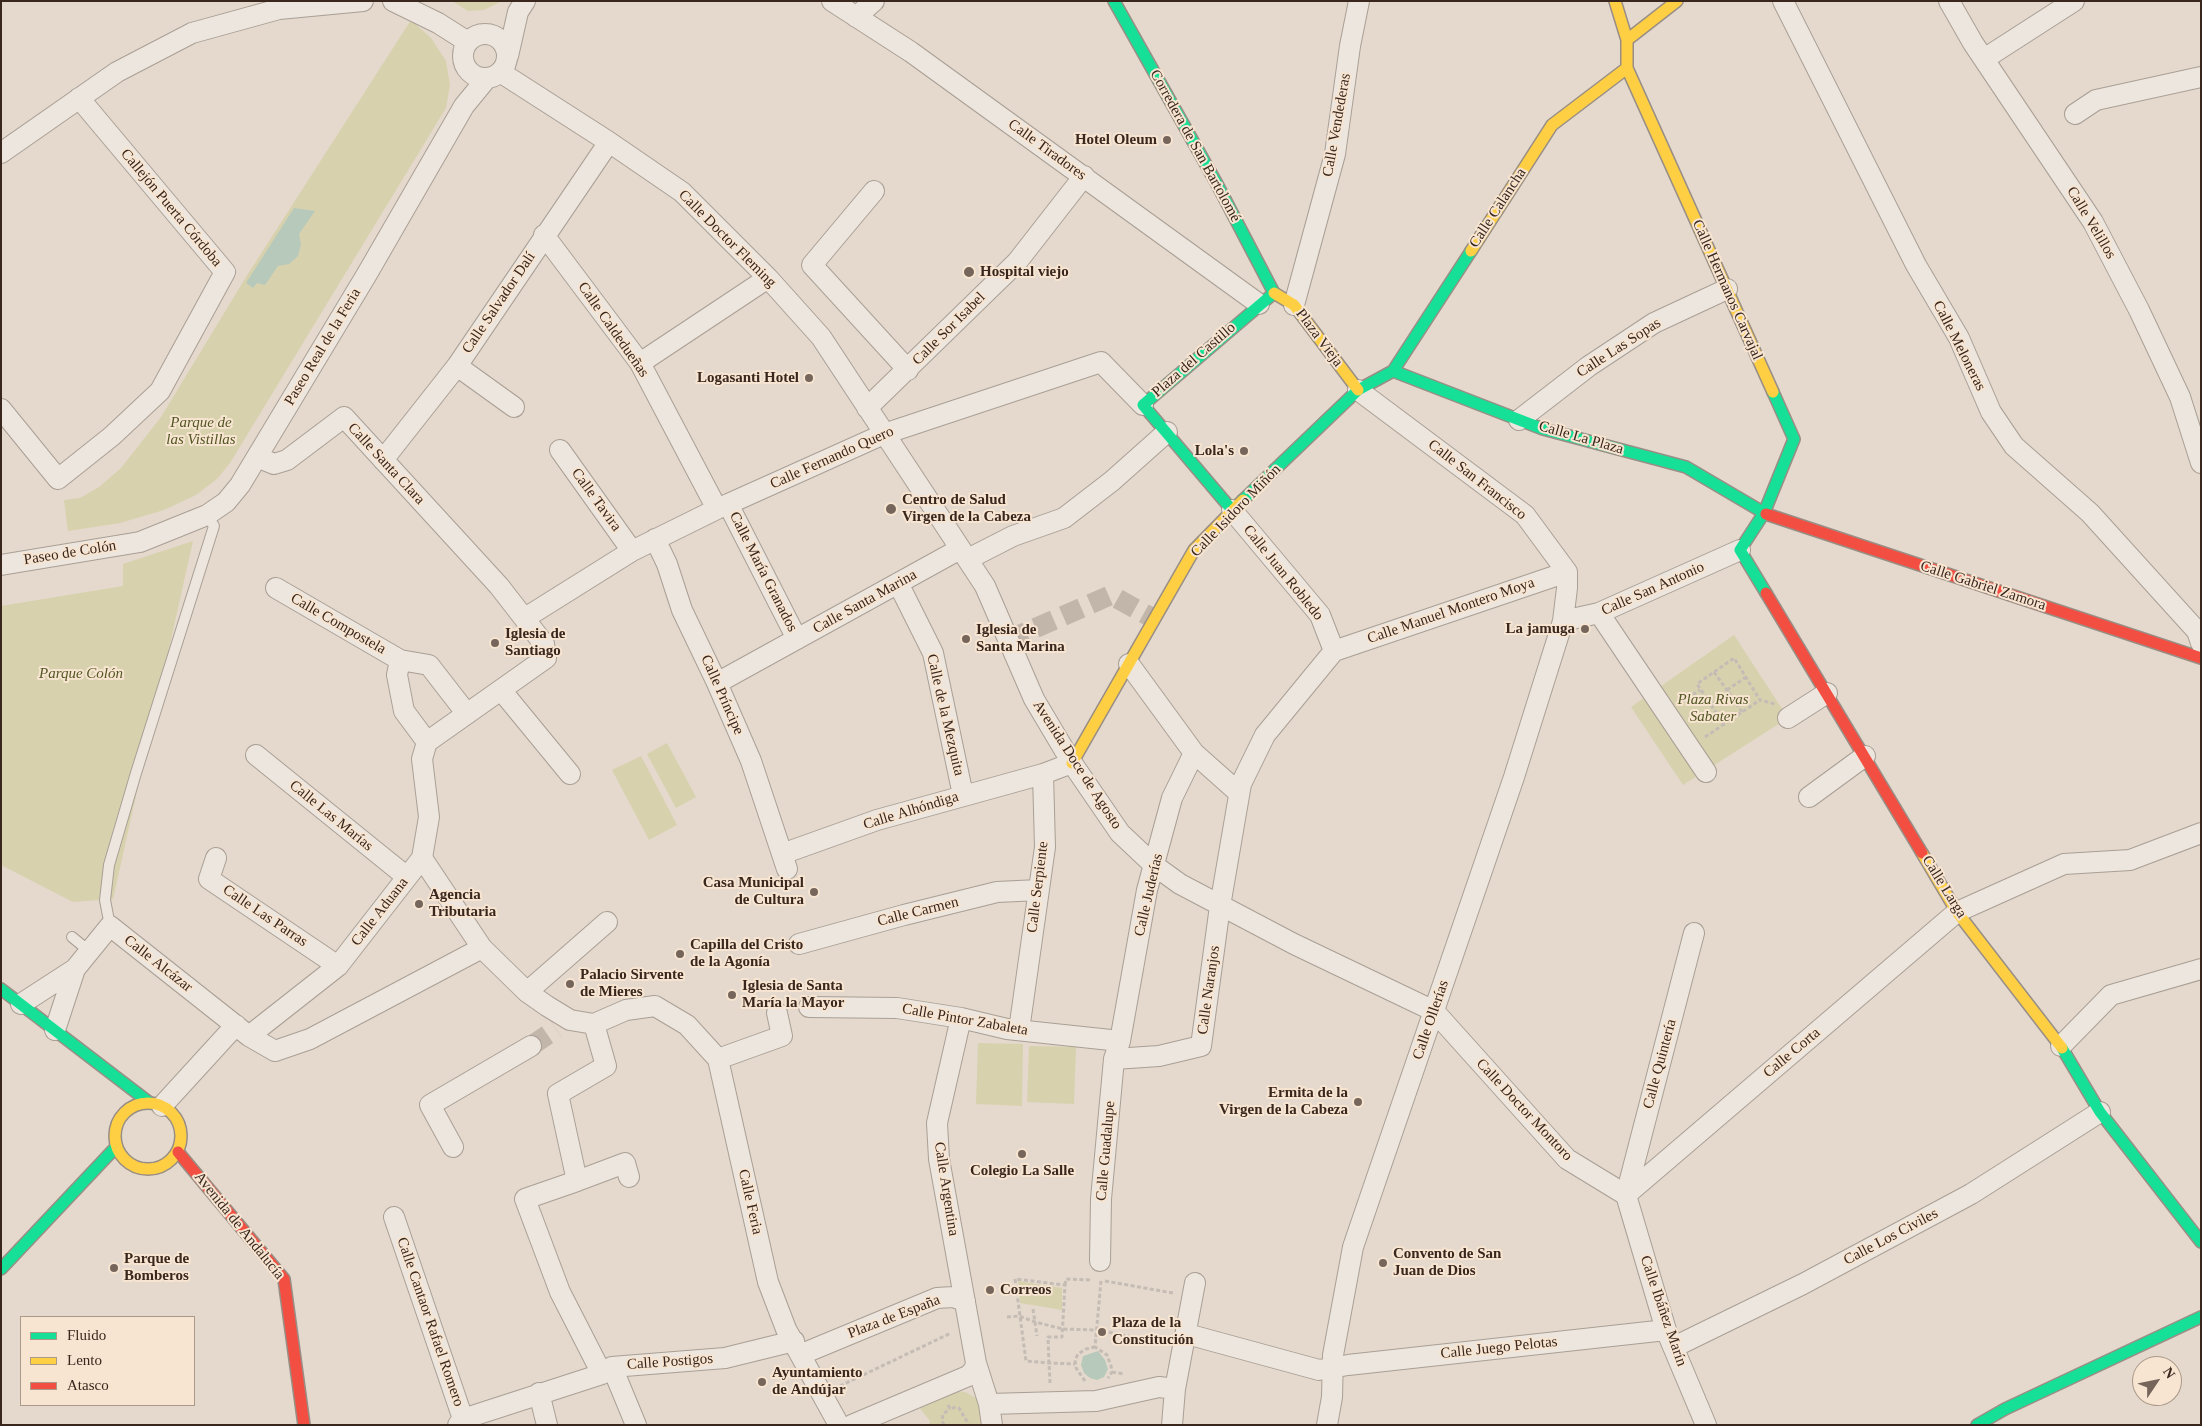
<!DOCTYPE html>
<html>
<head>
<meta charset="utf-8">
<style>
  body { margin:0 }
  #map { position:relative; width:2202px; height:1426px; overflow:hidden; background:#e4d9cc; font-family:Georgia,serif }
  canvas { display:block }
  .frame { position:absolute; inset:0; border:2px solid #39261d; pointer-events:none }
  .legend { position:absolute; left:20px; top:1316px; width:175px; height:90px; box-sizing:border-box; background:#f7e5d1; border:1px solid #ab9989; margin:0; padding:6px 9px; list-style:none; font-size:15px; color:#39261d }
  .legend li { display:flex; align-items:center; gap:10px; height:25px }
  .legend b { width:25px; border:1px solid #ab9989 }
  .north { position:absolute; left:2132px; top:1356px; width:50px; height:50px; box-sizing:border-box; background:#f7e5d1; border:1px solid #ab9989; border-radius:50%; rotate:56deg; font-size:14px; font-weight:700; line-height:20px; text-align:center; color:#39261d }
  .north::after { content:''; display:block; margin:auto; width:18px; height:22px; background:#75655a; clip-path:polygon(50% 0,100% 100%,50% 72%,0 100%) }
</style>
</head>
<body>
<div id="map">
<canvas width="2202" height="1426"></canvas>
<div class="frame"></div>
<ul class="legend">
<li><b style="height:6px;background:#16e098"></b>Fluido</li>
<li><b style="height:6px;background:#ffcf43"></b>Lento</li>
<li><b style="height:6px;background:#f24e42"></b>Atasco</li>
</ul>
<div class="north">N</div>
</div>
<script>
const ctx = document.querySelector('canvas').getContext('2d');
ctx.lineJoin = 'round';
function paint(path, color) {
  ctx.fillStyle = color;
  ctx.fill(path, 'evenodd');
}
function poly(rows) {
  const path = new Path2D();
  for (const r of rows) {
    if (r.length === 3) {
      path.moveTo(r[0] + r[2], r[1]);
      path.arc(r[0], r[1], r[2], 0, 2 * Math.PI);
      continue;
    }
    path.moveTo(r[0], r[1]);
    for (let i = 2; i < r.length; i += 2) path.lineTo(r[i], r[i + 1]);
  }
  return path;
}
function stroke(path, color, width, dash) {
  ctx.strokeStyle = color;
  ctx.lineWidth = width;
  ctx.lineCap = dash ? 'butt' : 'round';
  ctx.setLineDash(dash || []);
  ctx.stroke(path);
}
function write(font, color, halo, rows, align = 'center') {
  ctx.font = font + ' Georgia,serif';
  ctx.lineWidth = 4;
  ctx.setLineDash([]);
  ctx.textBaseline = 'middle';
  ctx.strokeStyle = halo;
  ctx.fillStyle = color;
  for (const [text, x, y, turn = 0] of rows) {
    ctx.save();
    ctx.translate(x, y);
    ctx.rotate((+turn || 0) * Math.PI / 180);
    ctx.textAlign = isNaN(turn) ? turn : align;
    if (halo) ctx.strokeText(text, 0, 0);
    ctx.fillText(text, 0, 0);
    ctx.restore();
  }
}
const green = poly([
  [452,1,502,1,484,10,468,11],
  [411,20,431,38,446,61,450,85,446,108,230,463,217,479,196,495,164,510,120,523,68,531,64,500,80,498,99,487,121,468,161,417,246,277],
  [193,541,113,899,73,902,1,865,1,606,123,586,123,564],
  [1734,635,1788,718,1683,785,1631,707],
  [667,743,696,797,676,808,647,754],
  [641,756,677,825,649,840,612,770],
  [978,1043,1023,1044,1022,1106,976,1104],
  [1029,1046,1076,1047,1074,1104,1027,1102],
  [1018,1281,1062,1288,1062,1310,1020,1303],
  [957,1391,965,1392,976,1398,980,1402,987,1425,929,1425,930,1421,919,1407]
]);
const water = poly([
  [294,208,315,211,299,234,301,244,298,256,289,264,278,266,265,285,257,283,253,288,246,283],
  [1098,1351,1105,1360,1108,1369,1104,1377,1097,1380,1090,1378,1084,1373,1081,1365,1083,1356]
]);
const streetTunnel = poly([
  [1008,640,1111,595,1154,619],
  [531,1046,556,1029]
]);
const path = poly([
  [1714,672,1729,693],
  [1727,690,1746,677],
  [1682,702,1700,690],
  [1711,705,1724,724],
  [1742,712,1729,693,1711,705,1697,684,1734,658,1760,700,1775,704],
  [1705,737,1760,700],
  [1101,1281,1095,1347,1107,1355,1111,1366,1112,1372,1108,1378],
  [1105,1281,1173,1293],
  [1065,1285,1066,1279,1092,1280],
  [1009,1294,1016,1293],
  [1033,1309,1037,1336],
  [1007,1317,1019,1316,1035,1322,1063,1329,1097,1330,1163,1343],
  [1112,1372,1124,1374],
  [1085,1381,1076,1368,1075,1360,1078,1354,1086,1349,1095,1347],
  [1050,1383,1049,1363,1048,1337,1062,1337,1065,1285,1015,1279,1026,1361,1049,1363,1075,1364],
  [840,1386,951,1333],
  [948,1405,950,1409,956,1407,959,1408,969,1425],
  [944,1425,942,1421,943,1414,950,1409]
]);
const lane = poly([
  [110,926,105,900,109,865,136,773,214,526,207,515],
  [72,937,89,951]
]);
const street = poly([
  [393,1,438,23,468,42],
  [832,1,911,52,1259,304],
  [1783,1,1916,265,1959,338,1991,412,2014,446,2090,513,2197,631,2201,643],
  [1949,1,1973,43,2093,222,2139,310,2180,397,2201,463],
  [856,17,874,1],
  [485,56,22],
  [508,56,518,12,525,1],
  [1984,59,2074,1],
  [500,72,609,142,682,192,768,278,821,337,985,586,1034,699,1072,763,1120,833,1155,866,1180,884,1294,944,1434,1011,1567,1159,1626,1195],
  [2075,114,2096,100,2201,77],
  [1,153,117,72,192,33,279,9,363,1],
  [874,191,812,265,908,370],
  [544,235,640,363,717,509],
  [1294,305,1335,154,1350,46,1359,1],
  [640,363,768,278],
  [457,366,514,407],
  [867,408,1017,262,1084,176],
  [1,409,58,479,112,436,160,391,225,272,79,98],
  [1519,420,1589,366,1654,323,1727,289],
  [560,450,632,551],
  [383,460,457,366,609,142],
  [728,504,797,639],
  [655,539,667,564,682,610,717,683,751,761,787,869],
  [968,559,1013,536,1064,518,1112,481,1167,432],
  [1,565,140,542,207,515,226,502,240,485,367,274,464,106,487,78],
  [898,583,933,653,963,795],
  [276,588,400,660],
  [1599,613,1706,772],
  [525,618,632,551,717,509,884,434,1101,362,1143,405],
  [1563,621,1599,613,1740,550],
  [1334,651,1567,572],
  [1129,664,1194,753,1239,793],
  [717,683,960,549],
  [501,690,570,774],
  [1788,718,1827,693],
  [427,742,404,711,397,675,400,660,429,665,467,714],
  [256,755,407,877],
  [1809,797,1865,756],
  [782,854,877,820,1043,774],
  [216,858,209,879,338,966],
  [422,858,482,948,527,992,547,1006,570,1020,594,1024,626,1010,655,1006,687,1025,718,1059],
  [799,944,904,915,997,892,1039,890],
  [527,992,607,922],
  [21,1004,75,969,110,926,249,1036,275,1051,310,1039,482,948],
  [809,1007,897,1008,961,1018,1007,1029,1120,1041],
  [961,1018,937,1123,939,1159,976,1363,989,1404,992,1425],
  [594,1024,606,1066,558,1094,577,1181,525,1199,560,1292,602,1374],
  [55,1030,75,969],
  [1019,1030,1045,847,1043,774,1072,763],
  [249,1036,338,966,422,858,429,817,422,759,427,742,546,658,544,644,499,586,344,417,287,460,274,464,257,457],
  [2061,1046,2111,995,2201,969],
  [718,1059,768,1282,786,1329,839,1425],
  [718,1059,782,1036,777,1013],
  [1114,1059,1159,1056,1201,1046,1220,906,1241,784,1265,735,1334,651,1320,615,1232,510],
  [162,1106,236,1025],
  [453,1147,430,1105,531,1046],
  [577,1181,625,1163,629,1177],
  [1626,1195,1957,912,2064,864,2130,860,2201,833],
  [1626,1195,1694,933],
  [1626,1195,1666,1330,1706,1425],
  [394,1217,463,1419],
  [1100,1261,1101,1199,1114,1059,1120,1041,1147,890,1172,798,1194,753],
  [1187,1334,1319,1370,1348,1365,1666,1330],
  [1674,1347,1803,1284,1971,1194,2100,1112],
  [802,1354,937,1298,953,1297,965,1301],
  [612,1367,636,1425],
  [539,1393,547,1425],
  [989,1404,1096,1401,1159,1387,1175,1389],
  [458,1425,463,1419,602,1374,612,1367,725,1358,794,1341],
  [852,1425,968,1376,974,1370,976,1363],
  [1172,1425,1175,1389,1195,1283],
  [1327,1425,1332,1397,1333,1355,1353,1247,1514,777,1563,621,1567,588,1567,572,1525,515,1358,390]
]);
const fast = poly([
  [1114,1,1217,184,1274,293],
  [1393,371,1543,429,1686,467,1766,514],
  [1243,500,1358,390,1393,371,1471,251],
  [1232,510,1143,405,1274,293],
  [1766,593,1740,550,1764,513,1794,439,1773,392],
  [1,989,150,1103],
  [2062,1048,2100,1112,2201,1242],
  [1,1269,116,1147],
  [1977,1425,2005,1409,2201,1317]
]);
const slow = poly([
  [1615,1,1627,40,1627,68,1773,392],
  [1627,40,1677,1],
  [1471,251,1552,125,1627,68],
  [1274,293,1294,305,1358,390],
  [1072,763,1194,550,1243,500],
  [1922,853,1957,912,2062,1048],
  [148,1136,33]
]);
const jam = poly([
  [1766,514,2201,658],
  [1766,593,1922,853],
  [178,1152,284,1279,304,1425]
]);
const markers = [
  [1167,140,5,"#75655a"],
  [969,272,6,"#75655a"],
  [809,378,5,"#75655a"],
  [1244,451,5,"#75655a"],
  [891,509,6,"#75655a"],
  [1585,629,5,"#75655a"],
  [966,639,5,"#75655a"],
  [495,643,5,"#75655a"],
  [814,892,5,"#75655a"],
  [419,904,5,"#75655a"],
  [680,954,5,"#75655a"],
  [570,984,5,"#75655a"],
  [732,995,5,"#75655a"],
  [1358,1102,5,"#75655a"],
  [1022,1154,5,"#75655a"],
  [1383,1263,5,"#75655a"],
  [114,1268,5,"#75655a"],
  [990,1290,5,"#75655a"],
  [1102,1332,5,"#75655a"],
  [762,1382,5,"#75655a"]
];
const streetNames = [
  ["Calle Vendederas",1337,125,-80],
  ["Corredera de San Bartolomé",1195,146,61],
  ["Calle Tiradores",1047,150,36],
  ["Callejón Puerta Córdoba",171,208,50],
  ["Calle Calancha",1498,208,-57],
  ["Calle Velillos",2091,223,59],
  ["Calle Doctor Fleming",727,239,45],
  ["Calle Hermanos Carvajal",1727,290,66],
  ["Calle Salvador Dalí",499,303,-56],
  ["Calle Sor Isabel",949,329,-45],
  ["Calle Caldedueñas",613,330,55],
  ["Plaza Vieja",1319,338,53],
  ["Calle Meloneras",1959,346,63],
  ["Paseo Real de la Feria",323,347,-59],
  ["Calle Las Sopas",1619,348,-33],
  ["Plaza del Castillo",1194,360,-41],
  ["Calle La Plaza",1581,438,16],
  ["Calle Fernando Quero",832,458,-24],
  ["Calle Santa Clara",386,464,47],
  ["Calle San Francisco",1477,480,38],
  ["Calle Tavira",596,500,54],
  ["Calle Isidoro Miñón",1236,511,-46],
  ["Paseo de Colón",70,553,-9],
  ["Calle María Granados",763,572,63],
  ["Calle Juan Robledo",1283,573,51],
  ["Calle Gabriel Zamora",1983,586,18],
  ["Calle San Antonio",1653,589,-24],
  ["Calle Santa Marina",865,602,-29],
  ["Calle Manuel Montero Moya",1451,611,-19],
  ["Calle Compostela",338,624,30],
  ["Calle Príncipe",722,695,66],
  ["Calle de la Mezquita",945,715,77],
  ["Avenida Doce de Agosto",1077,765,57],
  ["Calle Alhóndiga",911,811,-17],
  ["Calle Las Marías",331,816,39],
  ["Calle Serpiente",1038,887,-83],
  ["Calle Larga",1944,887,58],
  ["Calle Juderías",1149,895,-77],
  ["Calle Aduana",380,912,-52],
  ["Calle Carmen",918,912,-14],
  ["Calle Las Parras",265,916,34],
  ["Calle Alcázar",158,964,38],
  ["Calle Naranjos",1209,990,-82],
  ["Calle Pintor Zabaleta",965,1020,10],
  ["Calle Ollerías",1431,1020,-71],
  ["Calle Corta",1792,1053,-40],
  ["Calle Quintería",1660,1064,-75],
  ["Calle Doctor Montoro",1524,1110,47],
  ["Calle Guadalupe",1106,1151,-85],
  ["Calle Argentina",946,1189,81],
  ["Calle Feria",750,1202,77],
  ["Avenida de Andalucía",239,1226,51],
  ["Calle Los Civiles",1891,1237,-28],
  ["Calle Ibáñez Marín",1663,1311,71],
  ["Plaza de España",894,1317,-21],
  ["Calle Cantaor Rafael Romero",430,1322,71],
  ["Calle Juego Pelotas",1499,1348,-6],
  ["Calle Postigos",670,1362,-4]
];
const poiNames = [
  ["Hotel Oleum",1157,140,"right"],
  ["Hospital viejo",980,272],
  ["Logasanti Hotel",799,378,"right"],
  ["Lola's",1234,451,"right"],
  ["Centro de Salud",902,500],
  ["Virgen de la Cabeza",902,517],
  ["La jamuga",1575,629,"right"],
  ["Iglesia de",976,630],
  ["Santa Marina",976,647],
  ["Iglesia de",505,634],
  ["Santiago",505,651],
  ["Casa Municipal",804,883,"right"],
  ["de Cultura",804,900,"right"],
  ["Agencia",429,895],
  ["Tributaria",429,912],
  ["Capilla del Cristo",690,945],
  ["de la Agonía",690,962],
  ["Palacio Sirvente",580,975],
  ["de Mieres",580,992],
  ["Iglesia de Santa",742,986],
  ["María la Mayor",742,1003],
  ["Ermita de la",1348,1093,"right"],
  ["Virgen de la Cabeza",1348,1110,"right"],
  ["Colegio La Salle",1022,1171,"center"],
  ["Convento de San",1393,1254],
  ["Juan de Dios",1393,1271],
  ["Parque de",124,1259],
  ["Bomberos",124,1276],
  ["Correos",1000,1290],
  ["Plaza de la",1112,1323],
  ["Constitución",1112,1340],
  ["Ayuntamiento",772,1373],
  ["de Andújar",772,1390]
];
const parkNames = [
  ["Parque de",201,423],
  ["las Vistillas",201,440],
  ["Parque Colón",81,674],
  ["Plaza Rivas",1713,700],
  ["Sabater",1713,717]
];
paint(green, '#d8d1ae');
paint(water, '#b7c9bb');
stroke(streetTunnel, '#c2b5a9', 20, [20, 10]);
stroke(lane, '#aa9f95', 12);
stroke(street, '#aa9f95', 22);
stroke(fast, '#998e85', 14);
stroke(slow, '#998e85', 14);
stroke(jam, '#998e85', 14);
stroke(path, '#c5bcb5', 3, [4, 2.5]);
stroke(lane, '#ece6de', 10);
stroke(street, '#ece6de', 20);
stroke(fast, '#16e098', 11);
stroke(slow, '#ffcf43', 11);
stroke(jam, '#f24e42', 11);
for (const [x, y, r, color] of markers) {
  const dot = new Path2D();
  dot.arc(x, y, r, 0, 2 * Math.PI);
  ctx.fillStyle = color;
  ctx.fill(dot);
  stroke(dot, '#f7e5d1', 2);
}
write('15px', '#39261d', '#f7e5d1', streetNames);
write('bold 15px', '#39261d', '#f7e5d1', poiNames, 'left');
write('italic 15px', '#525623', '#f7e5d1', parkNames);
</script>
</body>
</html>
